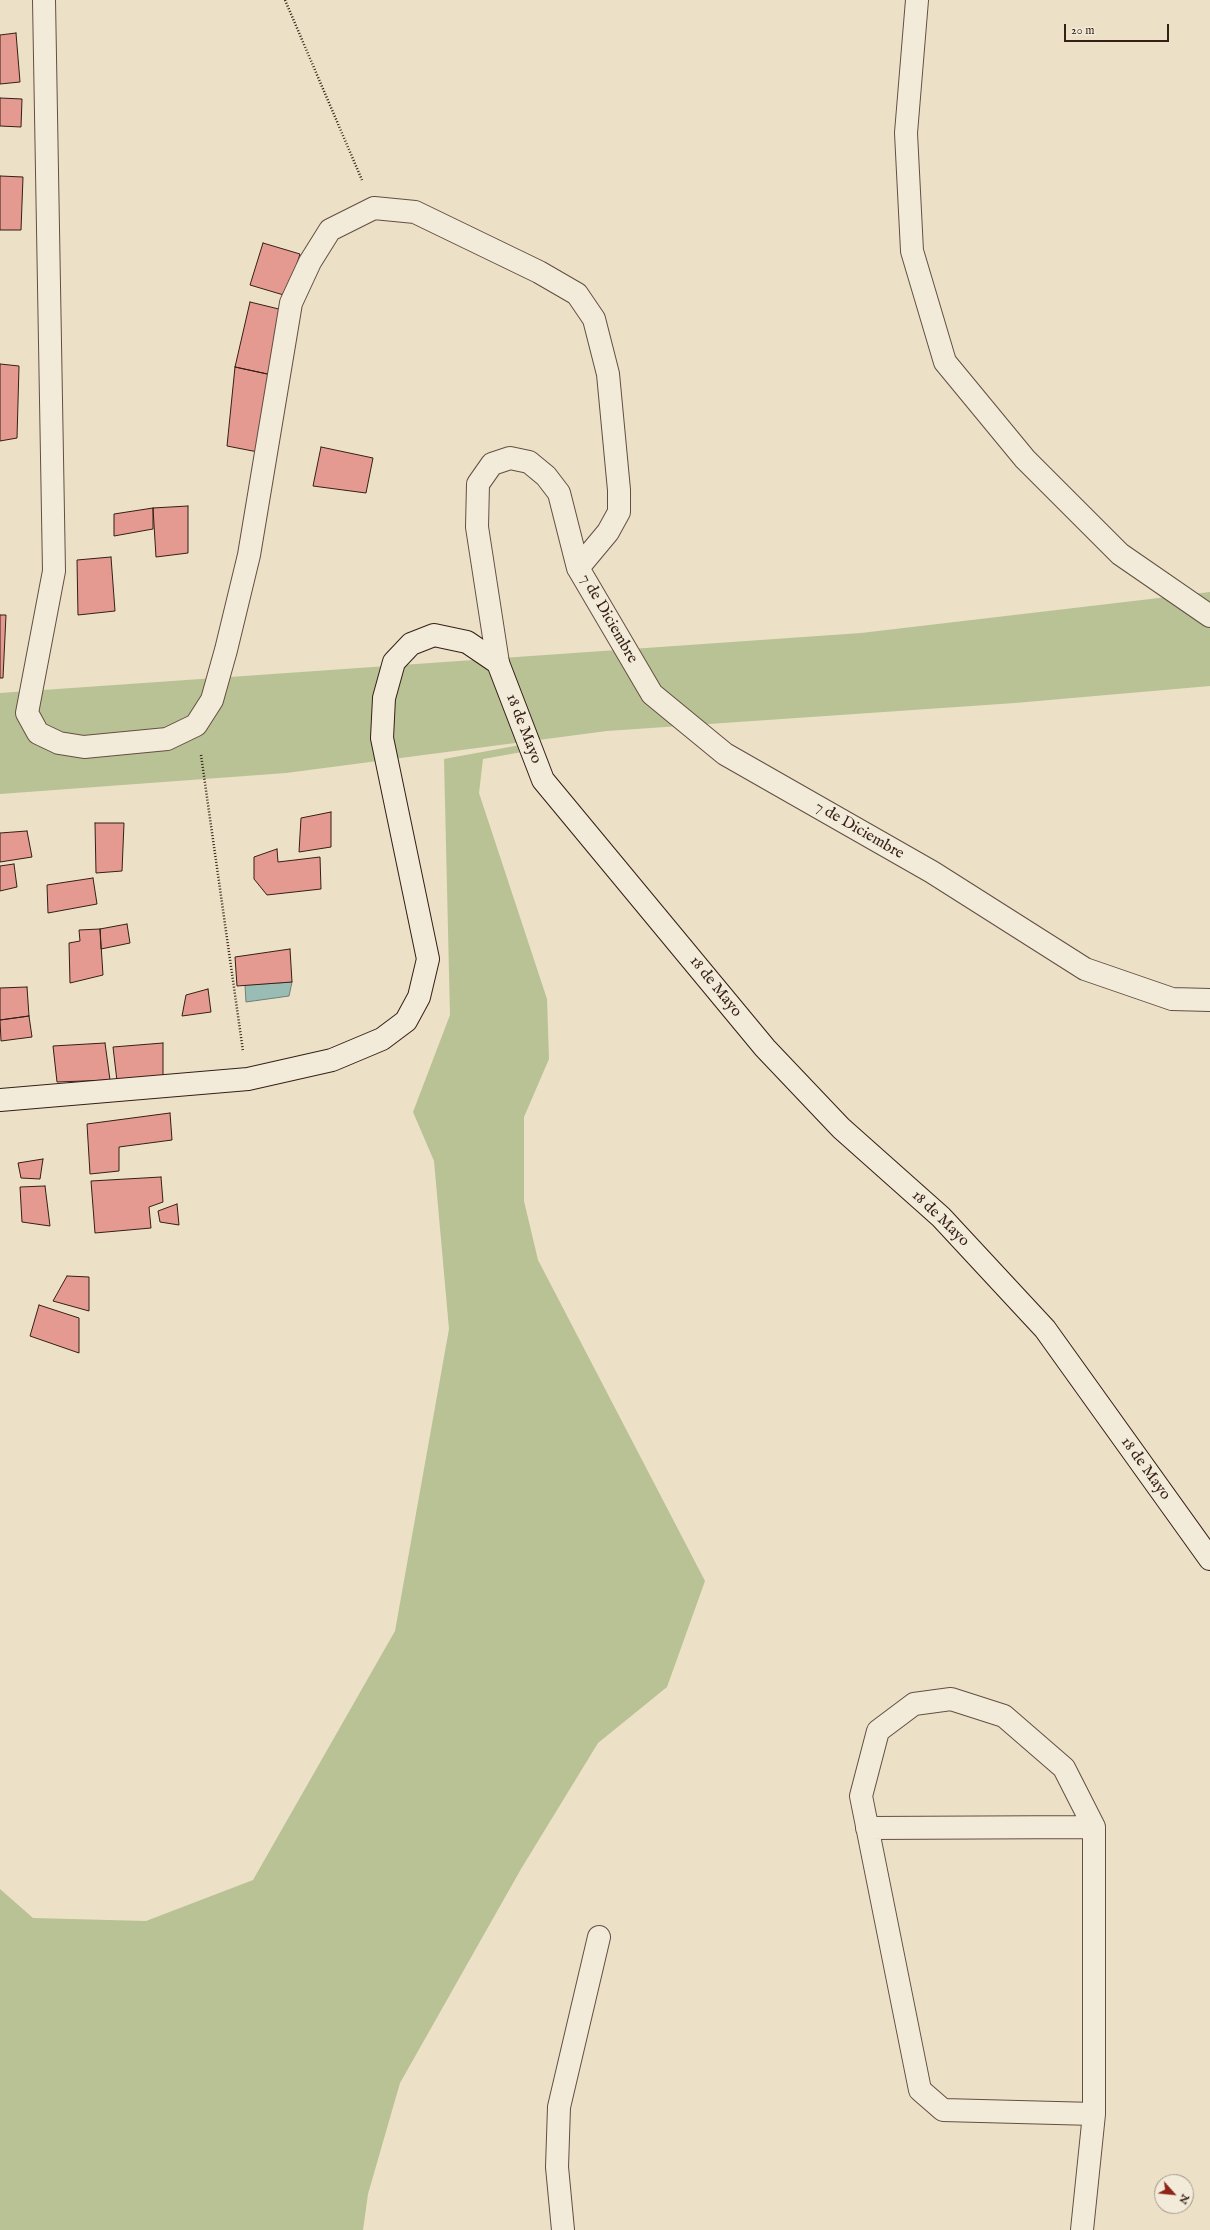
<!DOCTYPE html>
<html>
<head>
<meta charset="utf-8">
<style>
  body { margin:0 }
  #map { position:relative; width:1210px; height:2230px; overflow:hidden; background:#ece0c6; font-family:"IM FELL English",serif }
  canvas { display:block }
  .north { position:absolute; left:1154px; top:2174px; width:40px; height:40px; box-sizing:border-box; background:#f3ebda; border:1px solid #a7998c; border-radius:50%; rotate:117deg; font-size:11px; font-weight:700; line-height:16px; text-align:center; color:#351f16 }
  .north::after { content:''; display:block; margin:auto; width:14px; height:18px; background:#8f2418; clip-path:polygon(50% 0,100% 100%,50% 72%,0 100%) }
  .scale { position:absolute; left:1064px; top:24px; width:105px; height:18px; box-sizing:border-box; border:2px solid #351f16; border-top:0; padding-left:5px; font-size:12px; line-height:14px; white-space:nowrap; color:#351f16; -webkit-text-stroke:3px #f3ebda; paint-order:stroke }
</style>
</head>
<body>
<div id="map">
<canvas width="1210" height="2230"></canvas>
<div class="north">N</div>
<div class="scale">20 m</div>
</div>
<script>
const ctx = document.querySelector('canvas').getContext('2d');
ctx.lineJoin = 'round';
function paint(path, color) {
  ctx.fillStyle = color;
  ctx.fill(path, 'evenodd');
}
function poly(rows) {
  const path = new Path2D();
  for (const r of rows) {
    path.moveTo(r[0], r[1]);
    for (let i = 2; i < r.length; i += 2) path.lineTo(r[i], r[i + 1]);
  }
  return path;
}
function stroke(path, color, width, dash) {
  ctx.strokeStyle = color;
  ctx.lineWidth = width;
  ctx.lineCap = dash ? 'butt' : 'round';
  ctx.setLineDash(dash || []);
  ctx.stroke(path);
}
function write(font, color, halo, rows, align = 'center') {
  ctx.font = font + ' "IM FELL English",serif';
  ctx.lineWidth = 3.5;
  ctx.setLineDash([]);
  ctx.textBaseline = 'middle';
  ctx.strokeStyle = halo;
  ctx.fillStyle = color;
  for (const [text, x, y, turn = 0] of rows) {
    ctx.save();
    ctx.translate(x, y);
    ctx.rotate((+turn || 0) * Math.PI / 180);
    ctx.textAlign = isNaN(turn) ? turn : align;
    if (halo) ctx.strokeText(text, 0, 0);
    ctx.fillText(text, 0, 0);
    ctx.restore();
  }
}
const green = poly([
  [1210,592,1210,686,1015,703,607,731,286,773,0,794,0,693,861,633],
  [531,743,533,750,483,759,479,793,547,999,549,1059,524,1117,524,1201,538,1260,705,1581,667,1687,598,1743,521,1869,400,2083,368,2194,363,2230,0,2230,0,1889,33,1918,146,1921,253,1880,395,1631,449,1329,434,1161,413,1112,450,1015,444,759]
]);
const water = poly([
  [292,982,289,996,246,1002,245,985,292,982]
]);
const building = poly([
  [16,33,20,82,0,84,0,35,16,33],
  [0,98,22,99,21,127,0,126,0,98],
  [0,176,23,177,21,230,0,230,0,176],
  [263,243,300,254,287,296,250,285,263,243],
  [250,302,287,311,272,375,235,367,250,302],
  [0,364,19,366,17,438,0,441,0,364],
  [235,367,272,375,258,452,227,446,235,367],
  [321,447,373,458,366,493,313,486,321,447],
  [188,506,188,553,156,557,153,508,188,506],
  [153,508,153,529,114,536,114,514,153,508],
  [111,557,115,611,78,615,77,560,111,557],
  [0,615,6,615,3,678,0,678,0,615],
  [331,812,331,847,299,852,301,818,331,812],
  [95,823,124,823,122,871,96,873,95,823],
  [27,831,32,857,0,862,0,833,27,831],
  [277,849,278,862,320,857,321,889,267,895,254,879,254,857,277,849],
  [14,864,17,887,0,891,0,866,14,864],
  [93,878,97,904,48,913,47,885,93,878],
  [127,924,130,943,101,949,100,929,127,924],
  [100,929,103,975,70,983,69,943,80,941,79,930,100,929],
  [290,949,292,982,237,986,235,957,290,949],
  [27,987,29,1016,0,1020,0,988,27,987],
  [208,989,211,1012,182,1016,186,995,208,989],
  [29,1016,32,1037,1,1041,0,1020,29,1016],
  [105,1043,110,1080,57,1082,53,1046,105,1043],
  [163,1043,163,1076,117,1081,113,1047,163,1043],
  [170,1113,172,1140,119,1147,119,1171,90,1174,87,1124,170,1113],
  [43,1159,40,1179,21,1178,18,1163,43,1159],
  [161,1177,163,1202,149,1207,151,1228,95,1233,91,1181,161,1177],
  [45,1186,50,1226,22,1222,20,1187,45,1186],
  [177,1204,179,1225,160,1222,158,1211,177,1204],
  [67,1276,89,1277,89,1311,53,1301,67,1276],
  [39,1305,79,1318,79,1353,30,1336,39,1305]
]);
const path = poly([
  [285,0,362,180],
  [201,755,243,1051]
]);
const street = poly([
  [44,0,54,571,27,713,38,733,59,743,84,747,167,739,196,725,212,700,226,650,249,555,291,303,310,262,330,230,374,208,415,212,539,272,577,294,594,319,608,374,619,490,619,512,608,532,578,568],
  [917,0,906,133,912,251,945,362,1025,459,1120,554,1210,616],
  [498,663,477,527,478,484,492,464,510,458,529,462,546,476,559,493,578,568,652,694,725,754,932,872,1085,969,1172,999,1210,1000],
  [867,1828,1094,1827],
  [563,2230,557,2167,559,2107,599,1937],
  [1082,2230,1094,2114,1094,1827,1064,1768,1004,1716,951,1699,914,1704,878,1731,861,1796,920,2090,943,2110,1094,2114]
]);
const secondary = poly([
  [0,1100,248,1079,332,1060,382,1039,406,1021,419,997,428,959,382,738,384,698,394,662,411,644,434,635,467,642,498,663,543,780,765,1048,841,1128,941,1217,1045,1329,1210,1559]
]);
const streetNames = [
  ["7 de Diciembre",608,619,60],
  ["18 de Mayo",523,729,69],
  ["7 de Diciembre",859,831,30],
  ["18 de Mayo",715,987,51],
  ["18 de Mayo",940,1219,44],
  ["18 de Mayo",1145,1469,54]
];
paint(green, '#b9c294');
paint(water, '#99bdb4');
stroke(water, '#717e75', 1);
paint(building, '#e49a90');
stroke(building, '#351f16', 1);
stroke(street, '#634f42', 24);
stroke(secondary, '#351f16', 24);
stroke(path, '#351f16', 2.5, [1, 2]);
stroke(street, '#f3ebda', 22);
stroke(secondary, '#f3ebda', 22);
write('16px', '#351f16', '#f3ebda', streetNames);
</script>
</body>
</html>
